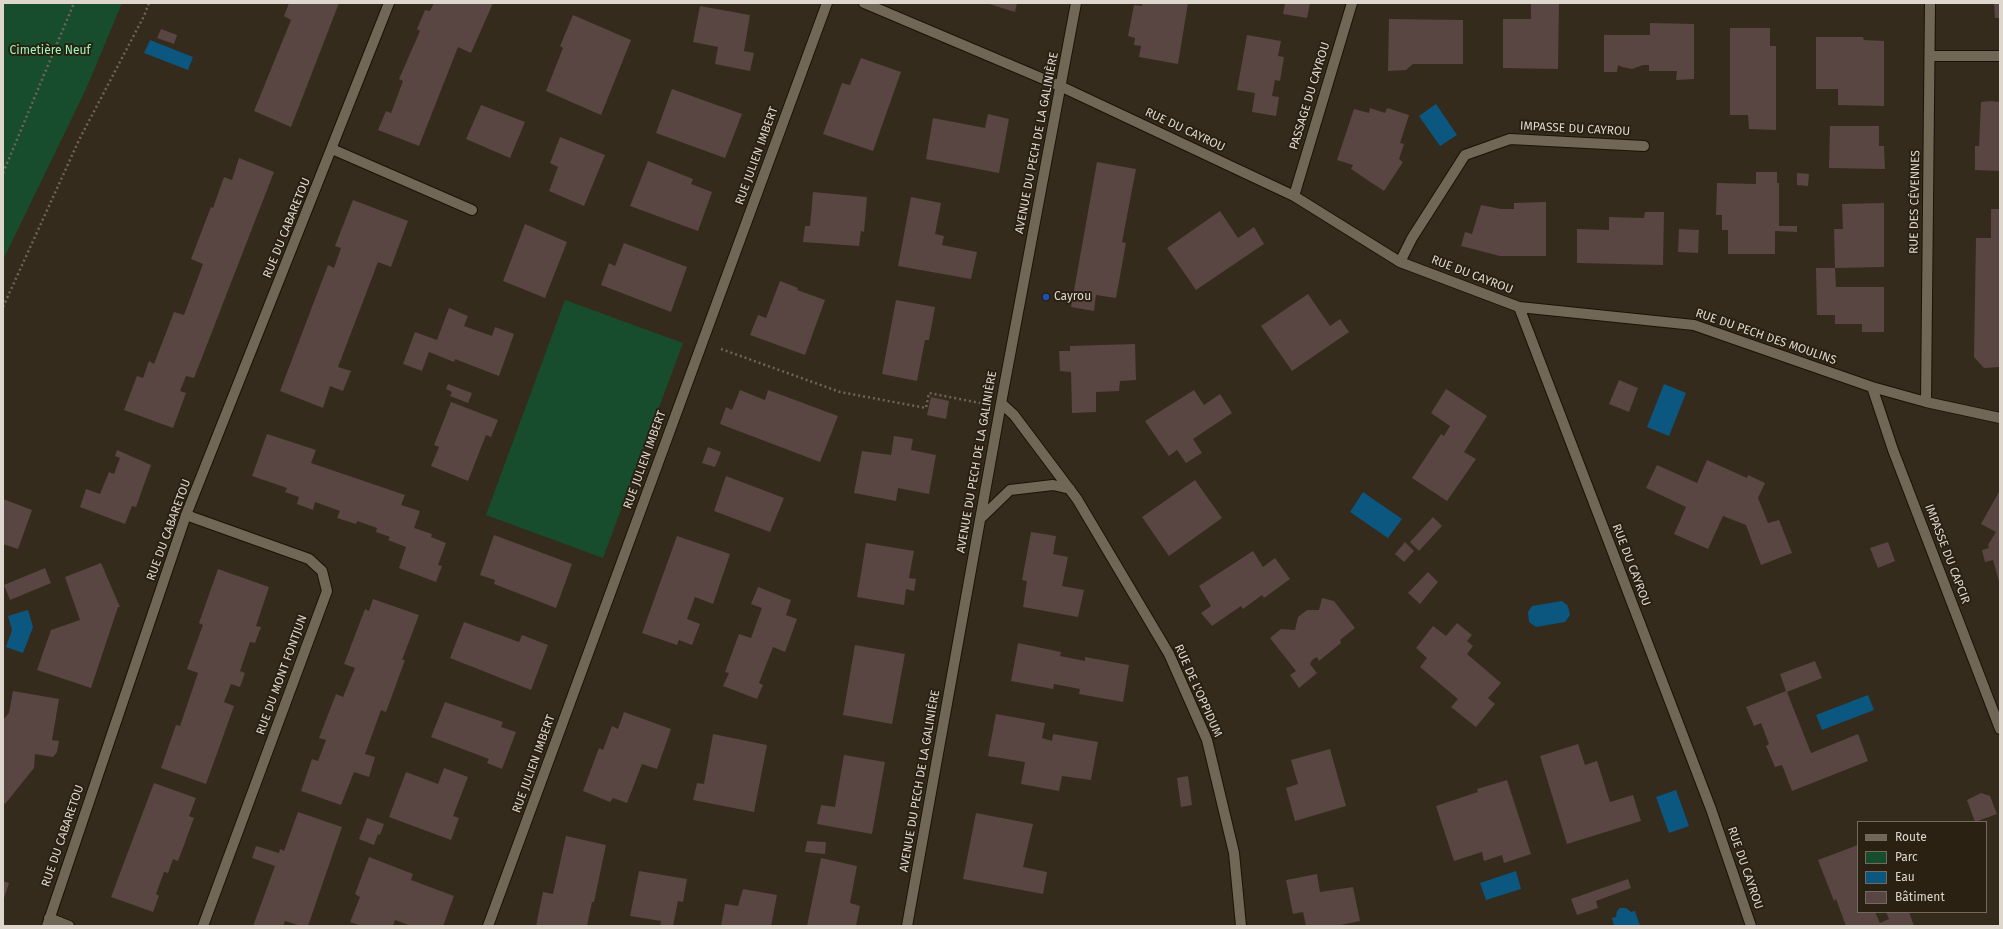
<!DOCTYPE html>
<html>
<head>
<meta charset="utf-8">
<style>
  body { margin:0 }
  #map { position:relative; width:2003px; height:929px; overflow:hidden; background:#342b1c; font-family:"Fira Sans",sans-serif }
  canvas { display:block }
  .frame { position:absolute; inset:0; border:4px solid #ddd7ce; pointer-events:none }
  .legend { position:absolute; left:1857px; top:821px; width:130px; height:92px; box-sizing:border-box; background:#2a2113; border:1px solid #726a5e; margin:0; padding:5px 7px; list-style:none; font-size:12px; color:#ddd7ce }
  .legend li { display:flex; align-items:center; gap:8px; height:20px }
  .legend b { width:20px; border:1px solid #726a5e }
</style>
</head>
<body>
<div id="map">
<canvas width="2003" height="929"></canvas>
<div class="frame"></div>
<ul class="legend">
<li><b style="height:5px;background:#716757"></b>Route</li>
<li><b style="height:11px;background:#174d2c"></b>Parc</li>
<li><b style="height:11px;background:#0c5780"></b>Eau</li>
<li><b style="height:11px;background:#594542"></b>Bâtiment</li>
</ul>
</div>
<script>
const ctx = document.querySelector('canvas').getContext('2d');
ctx.lineJoin = 'round';
function paint(path, color) {
  ctx.fillStyle = color;
  ctx.fill(path, 'evenodd');
}
function poly(rows) {
  const path = new Path2D();
  for (const r of rows) {
    path.moveTo(r[0], r[1]);
    for (let i = 2; i < r.length; i += 2) path.lineTo(r[i], r[i + 1]);
  }
  return path;
}
function stroke(path, color, width, dash) {
  ctx.strokeStyle = color;
  ctx.lineWidth = width;
  ctx.lineCap = dash ? 'butt' : 'round';
  ctx.setLineDash(dash || []);
  ctx.stroke(path);
}
function write(font, color, halo, rows, align = 'center') {
  ctx.font = font + ' "Fira Sans",sans-serif';
  ctx.lineWidth = 4;
  ctx.setLineDash([]);
  ctx.textBaseline = 'middle';
  ctx.strokeStyle = halo;
  ctx.fillStyle = color;
  for (const [text, x, y, turn = 0] of rows) {
    ctx.save();
    ctx.translate(x, y);
    ctx.rotate((+turn || 0) * Math.PI / 180);
    ctx.textAlign = isNaN(turn) ? turn : align;
    if (halo) ctx.strokeText(text, 0, 0);
    ctx.fillText(text, 0, 0);
    ctx.restore();
  }
}
const green = poly([
  [3,3,122,3,86,89,3,260],
  [565,300,683,343,603,558,486,515]
]);
const water = poly([
  [150,40,193,57,188,70,144,53],
  [1436,104,1457,135,1440,146,1419,116],
  [1664,384,1686,393,1669,436,1647,427],
  [1363,492,1402,519,1388,538,1350,512],
  [1562,601,1568,606,1570,615,1565,622,1536,627,1529,622,1528,612,1532,606],
  [28,610,33,627,23,653,6,647,12,630,8,616],
  [1868,695,1874,710,1822,730,1816,715],
  [1676,790,1689,826,1669,833,1656,797],
  [1516,871,1521,889,1486,900,1480,883],
  [1620,908,1626,908,1631,912,1635,911,1640,926,1614,926,1612,918,1616,917,1617,911]
]);
const building = poly([
  [289,3,339,3,291,127,254,111,291,20,284,16],
  [434,3,493,3,471,53,458,47,419,146,378,130,386,111,391,113,403,81,399,79,420,31,417,29,425,10,430,11],
  [986,3,1017,3,1015,12],
  [1142,3,1188,3,1178,64,1139,57,1141,46,1134,45,1135,38,1128,36,1134,5,1142,6],
  [1285,3,1310,3,1307,18,1283,14],
  [1531,3,1559,3,1558,69,1503,68,1503,19,1531,19],
  [1994,3,2000,3,2000,18,1995,18],
  [700,6,750,15,744,51,754,53,750,71,715,64,718,47,693,42],
  [573,15,631,40,601,115,546,91,563,48,560,46],
  [1389,19,1463,20,1463,64,1413,64,1406,70,1388,71],
  [1650,23,1694,24,1694,79,1676,80,1677,71,1649,71,1649,65,1643,65,1632,69,1622,67,1618,65,1617,72,1604,72,1604,35,1650,35],
  [1730,28,1770,28,1770,46,1776,46,1776,130,1749,129,1748,115,1730,115],
  [161,29,177,35,174,44,157,38],
  [1247,35,1281,41,1278,56,1284,57,1280,81,1275,80,1272,96,1279,97,1276,116,1252,112,1255,93,1237,90],
  [1816,37,1863,37,1864,40,1884,41,1884,106,1838,105,1838,89,1816,89],
  [861,58,901,72,873,151,823,134,842,83,850,85],
  [672,89,742,114,725,158,656,133],
  [1990,101,2000,102,2000,171,1975,170,1975,146,1979,146,1981,102],
  [481,105,525,122,510,158,466,139],
  [1370,108,1385,113,1387,108,1409,115,1400,143,1404,144,1399,159,1403,162,1384,191,1351,169,1353,165,1337,160,1354,109,1369,113],
  [988,114,1009,119,999,173,926,159,933,118,985,128],
  [1830,126,1879,126,1879,146,1884,146,1885,169,1829,168],
  [560,137,605,155,584,206,549,191,558,167,550,163],
  [239,158,274,172,194,378,186,376,180,391,186,393,173,428,124,410,137,376,143,378,149,361,154,364,174,312,184,315,203,264,191,259,211,207,213,208,224,177,232,180],
  [648,161,693,179,691,184,712,192,698,231,630,206],
  [1097,162,1136,169,1122,242,1126,243,1116,298,1096,295,1094,311,1071,307],
  [1756,172,1777,172,1777,183,1779,183,1779,226,1797,226,1797,232,1775,231,1775,254,1728,254,1728,230,1722,230,1722,215,1716,215,1717,183,1756,184],
  [1797,173,1809,174,1808,186,1797,185],
  [813,192,867,197,864,232,861,231,859,246,803,242,805,226,810,226],
  [911,197,941,203,935,234,944,236,942,245,977,252,971,279,898,266],
  [353,200,408,221,391,267,378,262,338,367,351,371,343,391,330,386,323,408,280,391,328,265,334,268,341,248,335,246],
  [1546,202,1546,256,1500,256,1461,246,1465,232,1472,234,1481,205,1501,209,1514,209,1514,203],
  [1884,203,1884,267,1835,268,1834,229,1843,229,1842,204],
  [1991,209,2000,209,2000,367,1984,368,1974,357,1976,238,1991,238],
  [1220,211,1238,238,1254,227,1264,244,1196,290,1167,248],
  [1645,212,1664,212,1663,265,1577,263,1577,229,1609,230,1609,217,1644,218],
  [525,224,567,242,545,298,503,281],
  [1679,229,1699,230,1698,253,1678,252],
  [624,243,687,267,671,312,601,285,609,263,615,266],
  [1816,268,1835,268,1836,287,1884,287,1884,332,1862,332,1862,324,1835,324,1835,315,1817,315],
  [780,281,798,288,797,290,825,300,805,355,750,335,758,315,766,318],
  [1308,294,1330,326,1340,319,1349,332,1292,371,1261,326],
  [896,300,935,307,929,340,925,340,917,381,882,374],
  [449,308,468,316,464,326,492,336,495,327,514,334,499,376,455,359,454,362,429,352,422,371,403,364,415,332,437,340],
  [1135,344,1136,380,1120,381,1119,391,1096,392,1096,412,1072,413,1071,372,1060,371,1059,351,1070,351,1070,346],
  [1619,380,1638,388,1629,412,1609,404],
  [448,384,472,393,468,403,450,396,452,392,446,389],
  [1446,389,1487,416,1464,452,1476,459,1447,501,1412,478,1441,434,1444,436,1450,426,1431,413],
  [740,390,765,400,768,390,838,416,820,462,720,424,726,407,732,410],
  [1194,390,1204,405,1220,394,1232,413,1193,439,1202,453,1186,463,1177,450,1169,456,1145,421],
  [931,397,949,401,946,419,927,415],
  [451,402,498,420,491,437,486,435,468,481,431,466,439,447,434,445],
  [267,434,316,450,311,463,405,495,401,505,420,511,414,528,432,534,431,537,446,543,438,565,442,566,436,582,399,568,406,547,388,540,390,537,376,532,377,528,357,521,356,524,337,518,340,511,315,502,313,510,297,504,299,497,285,492,287,488,252,476],
  [894,436,913,439,911,450,936,455,929,494,898,488,896,501,854,493,862,451,891,455],
  [708,447,721,452,715,467,702,463],
  [117,450,151,465,136,507,132,506,125,524,80,507,86,489,100,494,109,472,114,474,120,458,115,456],
  [1707,460,1747,478,1748,475,1765,483,1758,498,1768,523,1779,520,1792,553,1761,565,1746,525,1723,516,1708,549,1674,534,1686,507,1646,488,1657,465,1697,483],
  [726,476,784,498,770,532,714,511],
  [1195,480,1222,518,1169,556,1142,517],
  [2000,490,2000,585,1993,560,1985,562,1982,550,1989,548,1988,545,1996,532,1981,524],
  [3,499,32,510,18,549,3,544],
  [1433,517,1442,526,1419,551,1410,542],
  [1031,532,1056,536,1053,554,1068,557,1062,586,1084,590,1078,617,1023,607,1027,581,1022,580],
  [494,535,572,564,556,608,494,584,495,580,480,575],
  [677,536,730,554,713,604,695,597,687,619,700,624,692,645,679,640,677,645,642,633],
  [1405,542,1414,551,1404,562,1395,554],
  [1888,542,1895,561,1878,568,1870,548],
  [866,543,914,551,909,578,916,579,914,591,906,589,904,605,857,597],
  [1253,551,1263,567,1275,558,1290,579,1264,598,1262,595,1243,609,1241,606,1212,626,1201,613,1211,606,1199,586],
  [101,563,120,607,118,607,91,688,37,670,51,630,80,620,65,577],
  [45,568,51,583,10,600,4,585],
  [218,569,269,587,256,626,261,627,255,643,250,642,240,671,245,673,240,687,231,684,224,702,234,706,206,784,161,768,176,725,180,726,198,673,187,669,203,625,199,623],
  [1428,572,1438,582,1420,604,1408,593],
  [758,587,791,600,786,615,797,619,785,652,773,647,759,683,763,685,757,699,723,686,729,673,725,672,739,634,751,638,762,608,751,604],
  [1322,598,1334,601,1355,628,1340,640,1341,643,1319,661,1317,657,1312,660,1310,664,1317,673,1299,688,1290,675,1296,671,1270,638,1281,629,1295,630,1298,617,1307,610,1319,610],
  [373,599,419,615,402,660,405,660,386,712,381,710,365,754,375,757,369,777,354,772,341,805,301,791,312,759,318,761,326,740,319,738,336,694,343,697,355,668,344,664,365,609,369,611],
  [464,622,519,642,522,635,548,645,531,690,450,658],
  [1457,623,1472,635,1467,641,1473,646,1467,654,1501,683,1488,698,1495,704,1476,727,1451,707,1458,699,1420,667,1427,658,1416,648,1433,626,1446,636],
  [1018,643,1061,652,1060,656,1085,661,1085,657,1129,665,1123,702,1079,694,1080,689,1054,684,1053,689,1011,681],
  [855,645,905,654,892,724,843,715],
  [1815,661,1822,678,1787,692,1811,753,1858,734,1868,761,1792,791,1782,765,1775,767,1766,746,1769,744,1761,723,1754,726,1746,707,1786,691,1780,674],
  [13,691,59,699,52,740,59,741,57,752,53,757,35,754,34,768,5,804,3,802,3,720,9,713],
  [445,702,503,722,501,727,516,732,502,769,487,763,489,759,431,737],
  [624,712,671,729,657,769,642,764,627,803,613,798,610,802,583,791,599,748,603,750,612,726,618,729],
  [996,714,1045,723,1042,738,1052,741,1053,734,1098,742,1091,780,1062,776,1059,791,1021,784,1025,762,988,756],
  [713,734,767,745,754,812,693,800,697,783,704,784],
  [1578,744,1585,765,1597,761,1610,802,1633,795,1641,821,1567,844,1540,756],
  [1330,749,1346,806,1295,821,1286,788,1298,784,1291,760],
  [844,755,885,762,872,834,817,824,821,805,835,807],
  [444,768,468,777,453,816,459,818,451,840,389,817,406,772,438,784],
  [1188,776,1192,805,1181,807,1177,778],
  [1507,780,1531,854,1504,863,1502,855,1484,861,1482,852,1454,861,1436,806,1478,792,1477,789],
  [154,783,196,798,189,816,194,818,184,845,178,861,173,859,168,873,164,872,156,894,159,896,153,912,111,897],
  [1981,793,1990,796,1997,814,1975,822,1967,800],
  [298,812,342,827,308,926,301,926,285,921,283,926,253,926,275,866,252,858,256,846,279,853,280,849,284,851],
  [976,813,1033,824,1023,867,1047,872,1043,894,963,879],
  [367,818,384,824,380,835,378,834,374,845,359,839],
  [566,836,606,845,594,902,592,902,587,926,536,926,543,892,553,894],
  [807,841,826,842,825,854,805,852],
  [1858,845,1858,912,1875,912,1880,923,1889,919,1886,912,1909,912,1914,926,1846,926,1836,899,1834,901,1818,860],
  [369,857,413,874,411,880,454,896,443,926,411,926,395,920,393,926,362,926,350,922,360,897,355,894],
  [821,858,857,866,850,903,860,906,856,926,807,926],
  [639,871,687,879,683,902,678,901,673,926,660,926,661,921,630,916],
  [1317,874,1320,892,1353,887,1360,921,1336,926,1306,926,1303,912,1293,914,1286,880],
  [1628,879,1631,888,1596,901,1598,908,1577,915,1571,899],
  [3,881,9,883,3,901],
  [743,889,777,895,771,926,721,926,725,904,738,906]
]);
const path = poly([
  [3,173,74,3],
  [3,307,79,140,144,16,149,3],
  [721,349,840,392,926,408,929,393,980,403]
]);
const minor = poly([
  [864,3,1060,86,1294,196,1400,262,1519,307,1711,809,1751,926],
  [1930,56,2000,56],
  [332,149,472,210],
  [1294,196,1352,3],
  [1400,262,1412,238,1465,155,1510,139,1644,146],
  [1519,307,1694,325,1872,387,1926,402,2000,418],
  [1872,387,1893,450,2000,729],
  [1926,402,1930,3],
  [1001,403,1014,415,1077,499,1169,654,1207,740,1234,853,1241,926],
  [186,515,309,559,322,571,327,591,203,926],
  [980,519,1010,490,1053,485,1070,489],
  [49,918,69,926],
  [47,926,186,515,389,3],
  [488,926,827,3],
  [907,926,1001,403,1076,3]
]);
const markers = [
  [1046,297,4,"#1a4fb4"]
];
const parkNames = [
  ["Cimetière Neuf",50,51]
];
const streetNames = [
  ["PASSAGE DU CAYROU",1310,96,-73],
  ["IMPASSE DU CAYROU",1575,129,3],
  ["RUE DU CAYROU",1185,130,25],
  ["AVENUE DU PECH DE LA GALINIÈRE",1037,143,-79],
  ["RUE JULIEN IMBERT",757,156,-70],
  ["RUE DES CÉVENNES",1915,202,-89],
  ["RUE DU CABARETOU",287,228,-68],
  ["RUE DU CAYROU",1472,275,21],
  ["RUE DU PECH DES MOULINS",1766,337,19],
  ["RUE JULIEN IMBERT",645,460,-70],
  ["AVENUE DU PECH DE LA GALINIÈRE",977,462,-80],
  ["RUE DU CABARETOU",169,530,-70],
  ["IMPASSE DU CAPCIR",1947,554,69],
  ["RUE DU CAYROU",1631,565,69],
  ["RUE DU MONT FONTJUN",282,675,-70],
  ["RUE DE L'OPPIDUM",1198,691,66],
  ["RUE JULIEN IMBERT",534,764,-70],
  ["AVENUE DU PECH DE LA GALINIÈRE",920,781,-80],
  ["RUE DU CABARETOU",63,836,-71],
  ["RUE DU CAYROU",1745,868,71]
];
const poiNames = [
  ["Cayrou",1054,297]
];
paint(green, '#174d2c');
paint(water, '#0c5780');
paint(building, '#594542');
stroke(minor, '#1b1306', 12);
stroke(path, '#6d6558', 2.5, [2, 3]);
stroke(minor, '#716757', 10);
for (const [x, y, r, color] of markers) {
  const dot = new Path2D();
  dot.arc(x, y, r, 0, 2 * Math.PI);
  ctx.fillStyle = color;
  ctx.fill(dot);
  stroke(dot, '#2a2113', 1.5);
}
write('12px', '#99f6b7', '#2a2113', parkNames);
write('12px', '#ddd7ce', '#2a2113', streetNames);
write('12px', '#ddd7ce', '#2a2113', poiNames, 'left');
</script>
</body>
</html>
